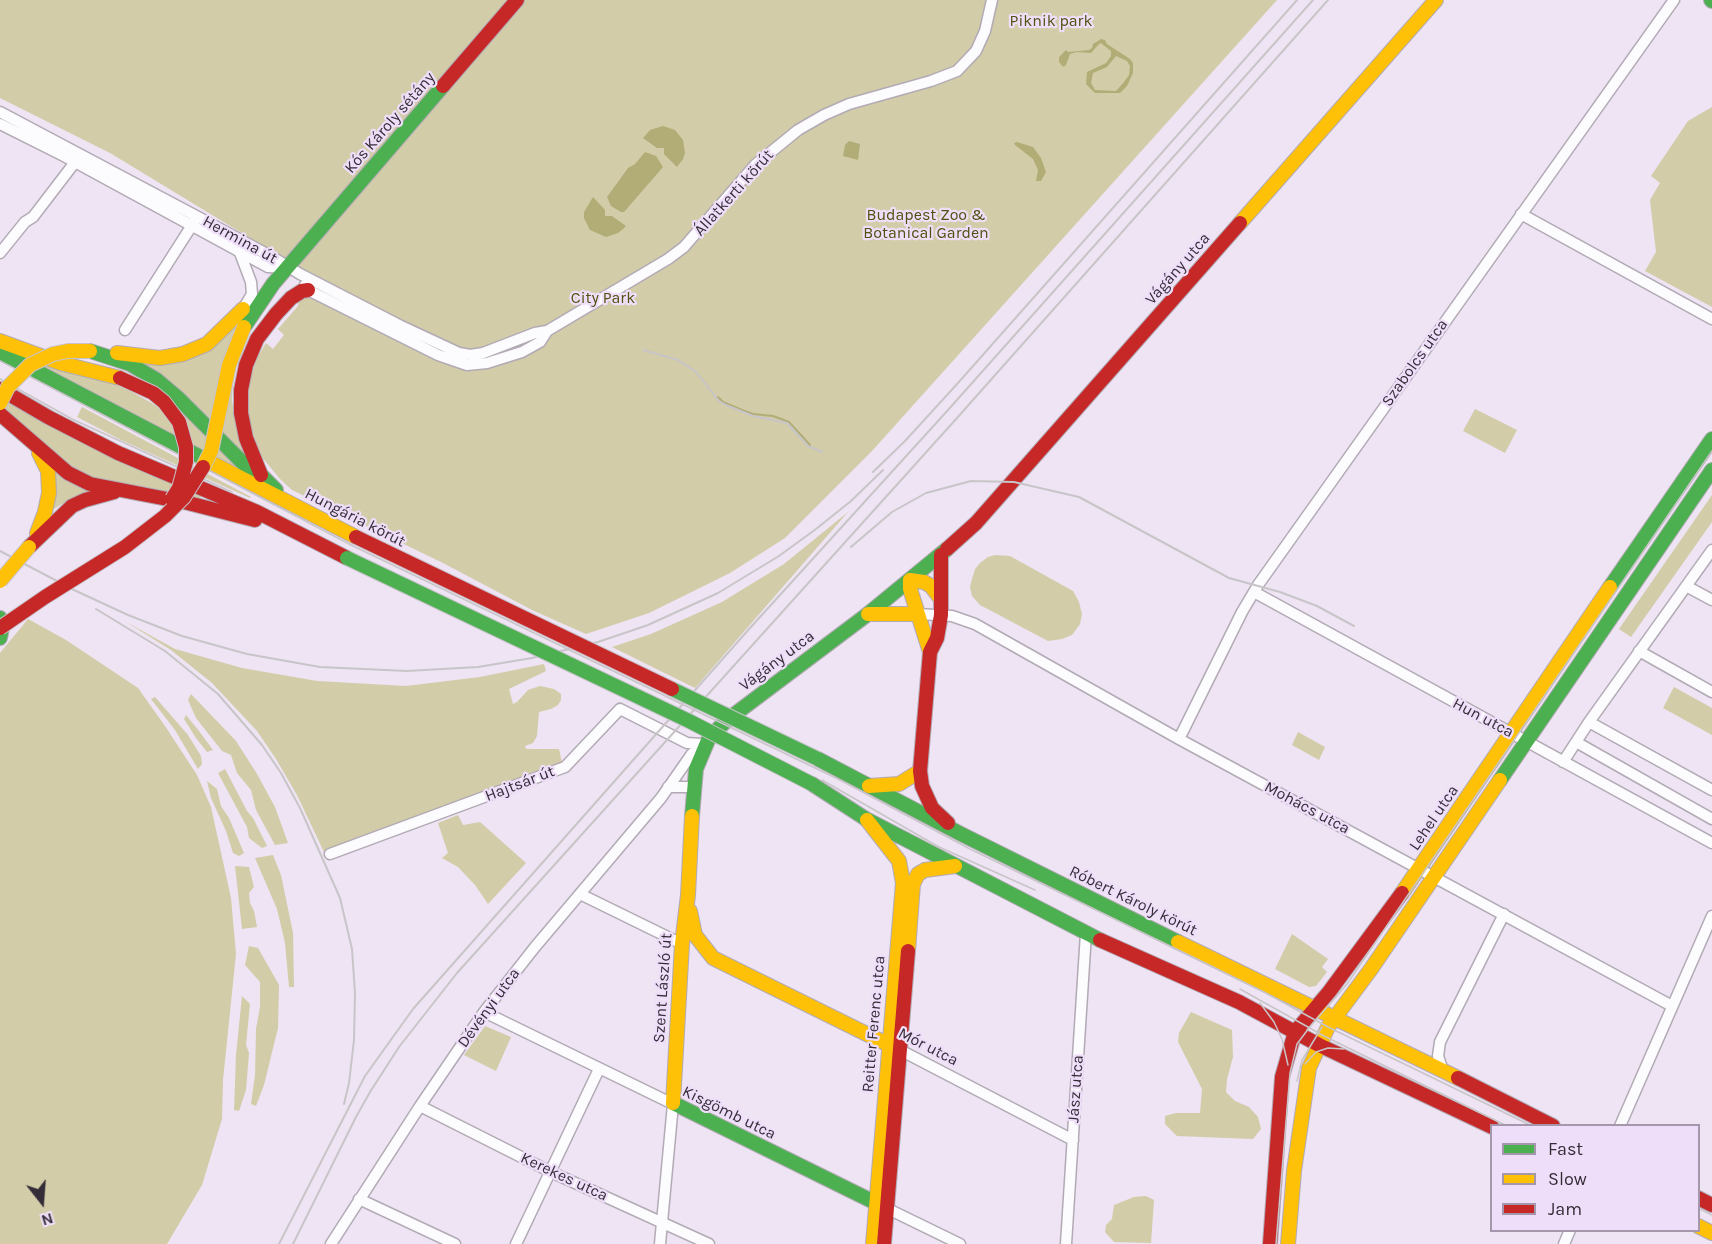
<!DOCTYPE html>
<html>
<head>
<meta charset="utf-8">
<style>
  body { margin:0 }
  #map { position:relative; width:1712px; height:1244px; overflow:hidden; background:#eee4f3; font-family:Karla,sans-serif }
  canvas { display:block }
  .legend { position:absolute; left:1490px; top:1124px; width:210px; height:108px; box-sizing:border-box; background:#efdef9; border:2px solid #a497ab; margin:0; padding:8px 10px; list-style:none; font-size:18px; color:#342d37 }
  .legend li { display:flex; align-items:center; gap:12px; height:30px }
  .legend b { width:30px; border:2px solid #a497ab }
  .north { position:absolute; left:12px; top:1172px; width:60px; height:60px; -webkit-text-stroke:4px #efdef9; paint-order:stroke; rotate:163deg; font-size:16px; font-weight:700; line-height:24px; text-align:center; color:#342d37 }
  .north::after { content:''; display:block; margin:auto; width:21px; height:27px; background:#342d37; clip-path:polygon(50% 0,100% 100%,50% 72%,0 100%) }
</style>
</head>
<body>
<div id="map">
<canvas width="1712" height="1244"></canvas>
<ul class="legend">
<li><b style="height:8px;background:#4caf50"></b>Fast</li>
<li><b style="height:8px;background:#ffc107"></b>Slow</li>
<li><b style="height:8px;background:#c62828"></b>Jam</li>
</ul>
<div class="north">N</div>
</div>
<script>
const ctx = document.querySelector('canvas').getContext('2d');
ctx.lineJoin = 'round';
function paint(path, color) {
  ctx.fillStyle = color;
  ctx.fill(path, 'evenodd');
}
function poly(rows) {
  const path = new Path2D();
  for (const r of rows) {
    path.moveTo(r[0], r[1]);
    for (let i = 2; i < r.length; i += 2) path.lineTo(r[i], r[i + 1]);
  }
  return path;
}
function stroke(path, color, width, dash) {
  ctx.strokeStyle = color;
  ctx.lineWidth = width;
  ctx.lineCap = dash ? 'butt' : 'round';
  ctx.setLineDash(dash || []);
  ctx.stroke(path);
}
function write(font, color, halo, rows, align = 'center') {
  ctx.font = font + ' Karla,sans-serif';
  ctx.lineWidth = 4.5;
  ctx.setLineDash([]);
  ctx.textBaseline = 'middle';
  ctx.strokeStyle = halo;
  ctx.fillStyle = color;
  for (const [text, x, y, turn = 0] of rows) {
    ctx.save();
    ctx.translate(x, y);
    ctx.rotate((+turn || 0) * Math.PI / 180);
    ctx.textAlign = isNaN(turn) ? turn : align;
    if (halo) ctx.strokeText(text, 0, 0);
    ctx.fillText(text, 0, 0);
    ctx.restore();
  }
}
const green = poly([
  [0,0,1277,0,872,451,785,538,730,573,649,613,586,634,532,610,443,563,292,490,280,479,261,456,251,428,247,410,247,386,258,356,266,343,273,349,284,335,278,329,298,306,306,272,110,153,0,98],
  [1712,107,1712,307,1645,271,1656,252,1650,200,1660,183,1651,176,1688,121],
  [247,312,233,381,232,401,239,439,253,467,134,361,180,362],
  [12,350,118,384,155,405,176,402,249,477],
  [0,396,201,496,199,503,85,480,7,414],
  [82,407,251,497,250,498,121,440,77,417],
  [1475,409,1517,430,1505,453,1463,431],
  [55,470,94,490,69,500,52,510],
  [1712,495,1712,522,1631,637,1619,629],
  [848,512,695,688,612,647,651,634,722,602,784,564],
  [995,555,1010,556,1073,591,1079,602,1082,614,1080,624,1072,635,1062,639,1048,641,980,605,972,596,970,587,972,579,975,569,980,563,988,557],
  [28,619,66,640,138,688,165,726,197,775,211,807,231,898,236,954,223,1080,222,1119,202,1185,167,1244,0,1244,0,653],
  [126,622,175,649,242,668,317,681,406,686,480,677,544,664,546,671,509,689,513,704,517,702,528,690,540,686,554,689,561,694,561,700,558,705,551,709,539,712,537,736,533,743,525,746,526,749,559,749,562,763,324,852,297,795,276,759,257,731,212,683,171,650],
  [1674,687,1712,708,1712,735,1663,708],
  [191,694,236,741,257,774,275,807,288,843,275,845,256,810,251,790,237,773,231,755,222,751,196,718,188,700],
  [155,697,188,735,201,756,202,764,198,769,175,730,151,699],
  [186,715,199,731,213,750,207,752,196,738,184,719],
  [1298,732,1325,747,1319,760,1292,745],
  [225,769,247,811,253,818,267,846,262,848,249,838,247,827,218,773],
  [207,781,217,789,221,806,229,818,244,853,239,856,233,853,226,831,211,798],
  [458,815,463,825,480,822,526,863,488,904,475,885,458,867,442,858,448,853,438,823],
  [273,855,281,875,293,933,294,987,289,987,285,943,277,909,255,858],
  [235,866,249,867,254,887,249,893,250,903,254,911,257,927,242,929],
  [1292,934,1328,959,1322,967,1327,972,1316,986,1309,987,1275,969],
  [249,946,258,948,279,985,278,1028,264,1085,256,1106,251,1104,255,1075,256,1029,260,1007,260,982,245,965],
  [242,996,250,1004,246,1045,249,1053,246,1090,239,1111,234,1110,236,1055],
  [1191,1012,1232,1030,1233,1057,1227,1079,1226,1092,1235,1101,1249,1107,1258,1117,1261,1129,1253,1139,1177,1136,1165,1124,1165,1116,1176,1113,1200,1113,1202,1089,1178,1042,1179,1033],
  [485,1026,511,1037,496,1071,464,1055],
  [1146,1196,1154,1200,1151,1243,1114,1242,1105,1232,1106,1225,1112,1219,1114,1205,1134,1197]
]);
const water = poly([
  [1101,39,1105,40,1107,44,1130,59,1133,63,1133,73,1127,86,1120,93,1095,93,1086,84,1087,72,1106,63,1111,56,1111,51,1102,44,1100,43,1091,53,1077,52,1070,54,1066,65,1063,67,1059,62,1059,57,1066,50,1068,52,1089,50,1092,48,1093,44],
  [1116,56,1127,61,1130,66,1129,75,1124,82,1116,91,1095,90,1091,83,1093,73,1107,67],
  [663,126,675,130,683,140,685,153,683,159,677,167,664,154,664,148,657,148,643,138,650,130],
  [849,141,860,144,858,160,843,156,845,145],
  [1017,142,1033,147,1041,158,1046,172,1041,181,1036,181,1038,170,1033,159,1015,145,1014,143],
  [645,152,656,156,663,167,624,212,621,212,611,206,607,197,628,168,635,164],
  [593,197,605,210,605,216,612,216,626,226,623,229,618,233,606,237,590,230,584,218,584,212]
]);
const stream = poly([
  [718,397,723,402,742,410,753,414,773,416,789,422,810,445]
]);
const street = poly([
  [0,112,198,217,274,258,300,274,401,326,459,353,470,355,483,353,535,333,547,331,668,259,684,247,755,165,798,130,824,115,849,104,931,81,957,71,976,51,985,31,992,0],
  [0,124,64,156,268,267,288,268],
  [1521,214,1712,319],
  [0,253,25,222,33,217,79,157],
  [240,253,251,282,252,294,243,309],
  [305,285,308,290,438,355,467,365,487,363,522,352,540,342,547,331],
  [125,330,196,219],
  [1686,586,1712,600],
  [1254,592,1712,843],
  [918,614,952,616,975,624,1179,739,1672,1006],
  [1639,651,1712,692],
  [1589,722,1712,790],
  [1179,739,1242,612,1258,585,1674,0],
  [1576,742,1712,819],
  [1563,762,1589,722,1712,550],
  [668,787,694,787],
  [330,854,565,767,620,709,687,743,701,744],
  [580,894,682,944],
  [484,1012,673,1104,660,1244],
  [900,1050,1073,1140],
  [1443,1071,1438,1056,1440,1042,1504,914],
  [420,1106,551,1172,709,1244],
  [1620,1126,1712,916],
  [359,1199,455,1244],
  [882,1206,960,1244],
  [331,1244,420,1106,484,1012,535,947,661,798,691,755,707,740],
  [516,1244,599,1069],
  [1066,1244,1086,933],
  [1564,1244,1570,1230]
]);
const fast = poly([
  [1711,0,1712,1],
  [244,327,273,284,443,86],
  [90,351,130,364,157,380,177,397,244,464,261,475,276,490],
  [0,352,208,461],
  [1610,587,1712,439],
  [0,618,2,628,0,638],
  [818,759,961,834,1178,942],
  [1500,780,1712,470],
  [812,784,866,819,1100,940],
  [692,816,696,769,709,738,727,720,868,614,947,549],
  [673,1103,876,1203]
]);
const slow = poly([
  [1240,223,1436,0],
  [0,341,60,363,120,378],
  [117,353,160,358,183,354,207,344,243,309],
  [208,461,356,537],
  [37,533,45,512,49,493,48,471,39,453],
  [910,580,910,589,930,652],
  [910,580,924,582,931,586,941,599],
  [868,614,918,614],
  [869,786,899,784,920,771],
  [867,820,899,861,903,883,873,1244],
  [1402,893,1610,587],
  [690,911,695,935,713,958,895,1048],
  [1178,942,1458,1078],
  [908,951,913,884,918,874,925,870,955,866],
  [673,1103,682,944,688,895,692,816],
  [1698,1226,1712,1233],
  [1288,1244,1294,1171,1309,1068,1328,1027,1371,969,1500,780]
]);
const jam = poly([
  [443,86,517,0],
  [0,389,48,417,118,453,257,512,347,558],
  [0,414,68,473,90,484,188,503,255,520],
  [261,475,246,438,241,413,241,390,246,365,257,339,276,314,291,298,302,291,308,290],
  [29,547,72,506,85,500,114,492],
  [947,549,976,523,1240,223],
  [941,555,941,615,937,638,930,652,920,771,922,786,932,808,948,823],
  [1100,940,1239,1002,1319,1045,1492,1127],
  [1458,1078,1553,1126],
  [1698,1198,1712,1205],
  [884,1244,908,951],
  [1270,1244,1282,1077,1295,1032,1329,992,1402,893]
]);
const tram = poly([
  [0,361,353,546,838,779,970,849,1199,960,1264,992,1328,1027,1532,1126],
  [0,379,72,419,232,492],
  [822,780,939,847,1035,890],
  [1240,989,1324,1036,1507,1126],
  [1260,1003,1274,1022,1282,1039,1288,1065],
  [1305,1064,1316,1052,1328,1048,1344,1049],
  [1297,1081,1302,1060,1322,1027],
  [1698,1208,1712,1215],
  [1276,1244,1290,1073,1297,1044,1309,1028,1347,984,1712,451]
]);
const rail = poly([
  [643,350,678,360,696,372,719,401,726,405,753,416,787,423,808,446,822,452],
  [873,472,905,441,958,383,1297,0],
  [851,547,892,512,926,493,971,481,1014,482,1079,497,1229,578,1280,592,1317,606,1354,626],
  [0,551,74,590,128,615,182,636,247,654,320,667,407,671,478,667,532,658,598,642,648,625,718,593,779,556,816,529,851,501,883,470],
  [96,609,165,651,218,694,262,745,281,773,300,808,340,898,352,949,355,993,354,1040,349,1083,344,1104],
  [279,1244,365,1076,413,1009,750,628,948,410,1313,0],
  [293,1244,356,1117,370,1092,399,1047,457,973,957,418,1328,0]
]);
const fastBridge = poly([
  [347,558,689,721,812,784],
  [672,689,818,759]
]);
const slowBridge = poly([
  [0,403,8,387,30,365,53,354,68,351,90,351],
  [203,467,211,451,229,365,244,327],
  [0,581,29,547]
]);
const jamBridge = poly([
  [120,378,153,393,164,402,179,422,186,447,186,462,179,488,172,499],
  [356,537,672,689],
  [0,628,45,597,125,547,165,516,184,497,203,467]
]);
const parkNames = [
  ["Piknik park",1051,21],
  ["Budapest Zoo &",926,215],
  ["Botanical Garden",926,233],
  ["City Park",603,298]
];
const streetNames = [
  ["Kós Károly sétány",390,123,-49],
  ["Állatkerti körút",734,193,-48],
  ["Hermina út",240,240,29],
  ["Vágány utca",1178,269,-49],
  ["Szabolcs utca",1415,363,-55],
  ["Hungária körút",355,518,27],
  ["Vágány utca",777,661,-37],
  ["Hun utca",1483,718,28],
  ["Hajtsár út",520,784,-21],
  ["Mohács utca",1307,808,28],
  ["Lehel utca",1434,818,-56],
  ["Róbert Károly körút",1133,901,26],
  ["Szent László út",663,988,-86],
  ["Dévényi utca",489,1008,-54],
  ["Reitter Ferenc utca",874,1024,-85],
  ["Mór utca",928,1047,27],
  ["Jász utca",1076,1089,-86],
  ["Kisgömb utca",729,1113,26],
  ["Kerekes utca",564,1177,25]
];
paint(green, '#d2cca8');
paint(water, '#b2ad77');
stroke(stream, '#b2ad77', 2);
stroke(street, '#b2aab5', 13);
stroke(fast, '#b2aab5', 16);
stroke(slow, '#b2aab5', 16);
stroke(jam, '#b2aab5', 16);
stroke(street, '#fcfbfd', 10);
stroke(fast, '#4caf50', 14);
stroke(slow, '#ffc107', 14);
stroke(jam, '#c62828', 14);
stroke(tram, '#c8c5c8', 1.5);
stroke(rail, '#c8c5c8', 2);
stroke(fastBridge, '#c8c3cb', 16, []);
stroke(slowBridge, '#c8c3cb', 16, []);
stroke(jamBridge, '#c8c3cb', 16, []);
stroke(fastBridge, '#4caf50', 14);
stroke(slowBridge, '#ffc107', 14);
stroke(jamBridge, '#c62828', 14);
write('16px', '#535010', '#efdef9', parkNames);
write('16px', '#342d37', '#efdef9', streetNames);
</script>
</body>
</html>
